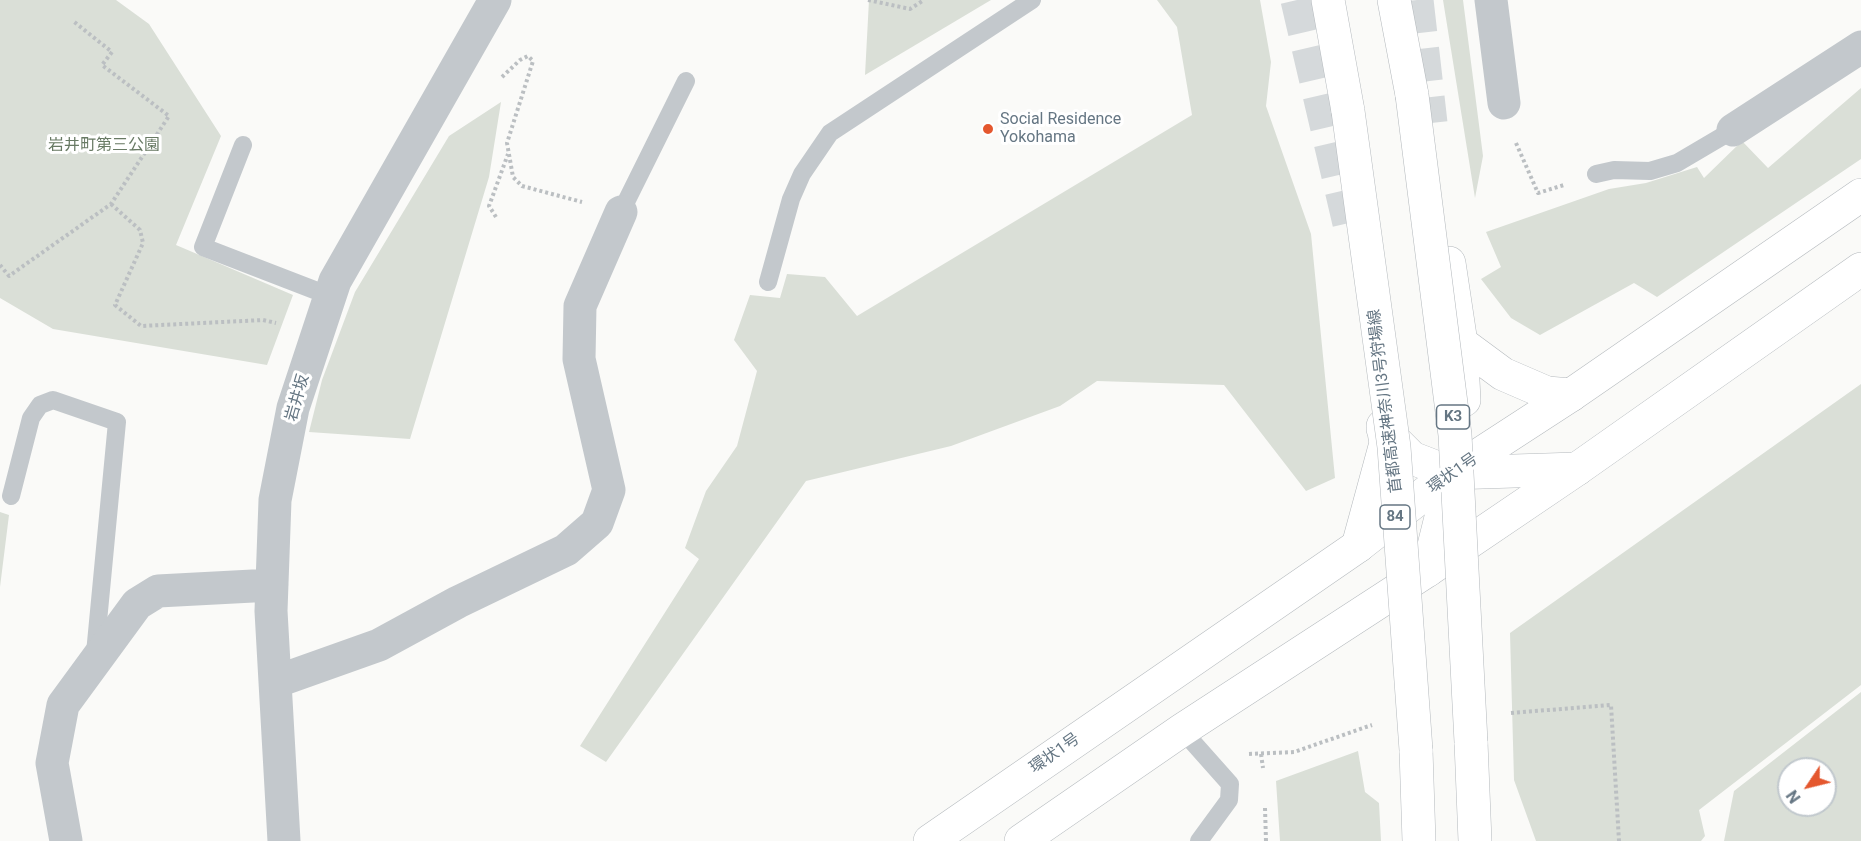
<!DOCTYPE html>
<html>
<head>
<meta charset="utf-8">
<style>
  body { margin:0 }
  #map { position:relative; width:1861px; height:841px; overflow:hidden; background:#fafaf8; font-family:Roboto,sans-serif }
  canvas { display:block }
  .north { position:absolute; left:1777px; top:757px; width:60px; height:60px; box-sizing:border-box; background:#fff; border:2px solid #c1c8cd; border-radius:50%; rotate:235deg; font-size:16px; font-weight:700; line-height:24px; text-align:center; color:#657683 }
  .north::after { content:''; display:block; margin:auto; width:21px; height:27px; background:#e4572e; clip-path:polygon(50% 0,100% 100%,50% 72%,0 100%) }
</style>
</head>
<body>
<div id="map">
<canvas width="1861" height="841"></canvas>
<div class="north">N</div>
</div>
<script>
const ctx = document.querySelector('canvas').getContext('2d');
ctx.lineJoin = 'round';
function paint(path, color) {
  ctx.fillStyle = color;
  ctx.fill(path, 'evenodd');
}
function poly(rows) {
  const path = new Path2D();
  for (const r of rows) {
    path.moveTo(r[0], r[1]);
    for (let i = 2; i < r.length; i += 2) path.lineTo(r[i], r[i + 1]);
  }
  return path;
}
function stroke(path, color, width, dash) {
  ctx.strokeStyle = color;
  ctx.lineWidth = width;
  ctx.lineCap = dash ? 'butt' : 'round';
  ctx.setLineDash(dash || []);
  ctx.stroke(path);
}
function write(font, color, halo, rows, align = 'center') {
  ctx.font = font + ' Roboto,"Noto Sans JP",sans-serif';
  ctx.lineWidth = 6;
  ctx.setLineDash([]);
  ctx.textBaseline = 'middle';
  ctx.strokeStyle = halo;
  ctx.fillStyle = color;
  for (const [text, x, y, turn = 0] of rows) {
    ctx.save();
    ctx.translate(x, y);
    ctx.rotate((+turn || 0) * Math.PI / 180);
    ctx.textAlign = isNaN(turn) ? turn : align;
    if (halo) ctx.strokeText(text, 0, 0);
    ctx.fillText(text, 0, 0);
    ctx.restore();
  }
}
const green = poly([
  [0,0,116,0,149,24,221,136,176,245,293,295,267,365,53,329,0,298],
  [869,0,991,0,865,75],
  [1157,0,1260,0,1271,62,1266,106,1311,234,1335,478,1306,491,1224,385,1097,381,1060,406,951,446,806,481,606,762,580,746,699,559,685,548,706,491,737,446,757,371,734,340,750,295,780,298,787,274,825,277,857,316,1192,115,1177,27],
  [1443,0,1463,0,1483,156,1475,198],
  [1861,88,1861,159,1657,297,1634,283,1540,335,1511,318,1481,279,1501,267,1486,232,1609,189,1646,183,1697,167,1704,178,1742,141,1768,168],
  [501,102,489,177,410,439,309,432,322,380,355,292,449,136],
  [1861,384,1861,685,1699,810,1705,836,1701,841,1536,841,1514,780,1510,633],
  [0,512,9,515,0,587],
  [1861,692,1861,841,1724,841,1734,791],
  [1789,769,1825,769,1825,805,1789,805],
  [1358,751,1365,792,1379,803,1381,841,1280,841,1276,781]
]);
const highwayTunnel = poly([
  [1297,0,1351,232],
  [1417,0,1431,123]
]);
const path = poly([
  [868,0,910,9,924,0],
  [502,77,520,60,528,56,533,61,507,143,513,177,522,186,582,202],
  [1516,143,1538,193,1564,185],
  [111,204,140,230,143,243,115,305,141,326,263,320,276,323],
  [496,217,489,206,508,154],
  [0,265,9,276,111,204,169,116,102,65,112,52,73,21],
  [1511,713,1611,705,1619,841],
  [1249,754,1294,752,1372,725],
  [1261,754,1263,768],
  [1265,808,1266,841]
]);
const lane = poly([
  [243,145,203,247,330,296],
  [1596,174,1614,170,1650,171,1677,163,1733,130],
  [621,212,686,81],
  [768,282,791,199,802,174,830,133,1032,0],
  [11,496,31,418,40,405,53,400,117,422,95,653],
  [1182,730,1230,784,1229,800,1199,841]
]);
const street = poly([
  [1491,0,1504,103],
  [1733,130,1861,47],
  [275,682,379,645,458,602,566,550,597,523,609,490,579,359,580,306,621,212],
  [66,841,52,763,63,705,137,604,158,591,272,585],
  [284,841,271,611,275,500,293,408,335,281,495,0]
]);
const primary = poly([
  [930,841,1358,546,1451,473,1571,395,1861,195],
  [1021,841,1182,730,1428,570,1577,469,1861,269]
]);
const highway = poly([
  [1328,0,1348,111],
  [1394,0,1412,95],
  [1449,263,1461,343,1464,400],
  [1461,343,1503,374,1547,393,1571,395],
  [1383,429,1412,458,1451,473,1577,469],
  [1358,546,1386,443,1383,426],
  [1428,570,1454,465],
  [1471,742,1475,841],
  [1416,750,1419,841]
]);
const highwayBridge = poly([
  [1412,95,1455,435,1471,742],
  [1348,111,1394,447,1416,750]
]);
const markers = [
  [988,129,6,"#e4572e"]
];
const shields = [
  [1453,417,33],
  [1395,517,30]
];
const shieldNames = [
  ["K3",1453,417],
  ["84",1395,517]
];
const poiNames = [
  ["Social Residence",1000,120],
  ["Yokohama",1000,138]
];
const parkNames = [
  ["岩井町第三公園",104,146]
];
const streetNames = [
  ["岩井坂",298,398,-74],
  ["首都高速神奈川3号狩場線",1386,401,-97],
  ["環状1号",1453,474,-35],
  ["環状1号",1055,754,-35]
];
paint(green, '#dadfd7');
stroke(highwayTunnel, '#d5d9db', 33, [33, 16]);
stroke(primary, '#b5babe', 34);
stroke(highway, '#b4b9bd', 34);
stroke(path, '#bbbfc2', 4, [3, 3]);
stroke(lane, '#c3c8cc', 18);
stroke(street, '#c3c8cc', 33);
stroke(primary, '#fff', 33);
stroke(highway, '#fff', 33);
stroke(highwayBridge, '#b4b9bd', 34, []);
stroke(highwayBridge, '#fff', 33);
for (const [x, y, r, color] of markers) {
  const dot = new Path2D();
  dot.arc(x, y, r, 0, 2 * Math.PI);
  ctx.fillStyle = color;
  ctx.fill(dot);
  stroke(dot, '#fff', 2);
}
for (const [x, y, w] of shields) {
  const box = new Path2D();
  box.roundRect(x - w / 2, y - 12, w, 24, 4.5);
  ctx.fillStyle = '#fff';
  ctx.fill(box);
  stroke(box, '#657683', 1.5);
}
write('bold 15px', '#657683', null, shieldNames);
write('16px', '#657683', '#fff', poiNames, 'left');
write('16px', '#687a64', '#fff', parkNames);
write('16px', '#657683', '#fff', streetNames);
</script>
</body>
</html>
